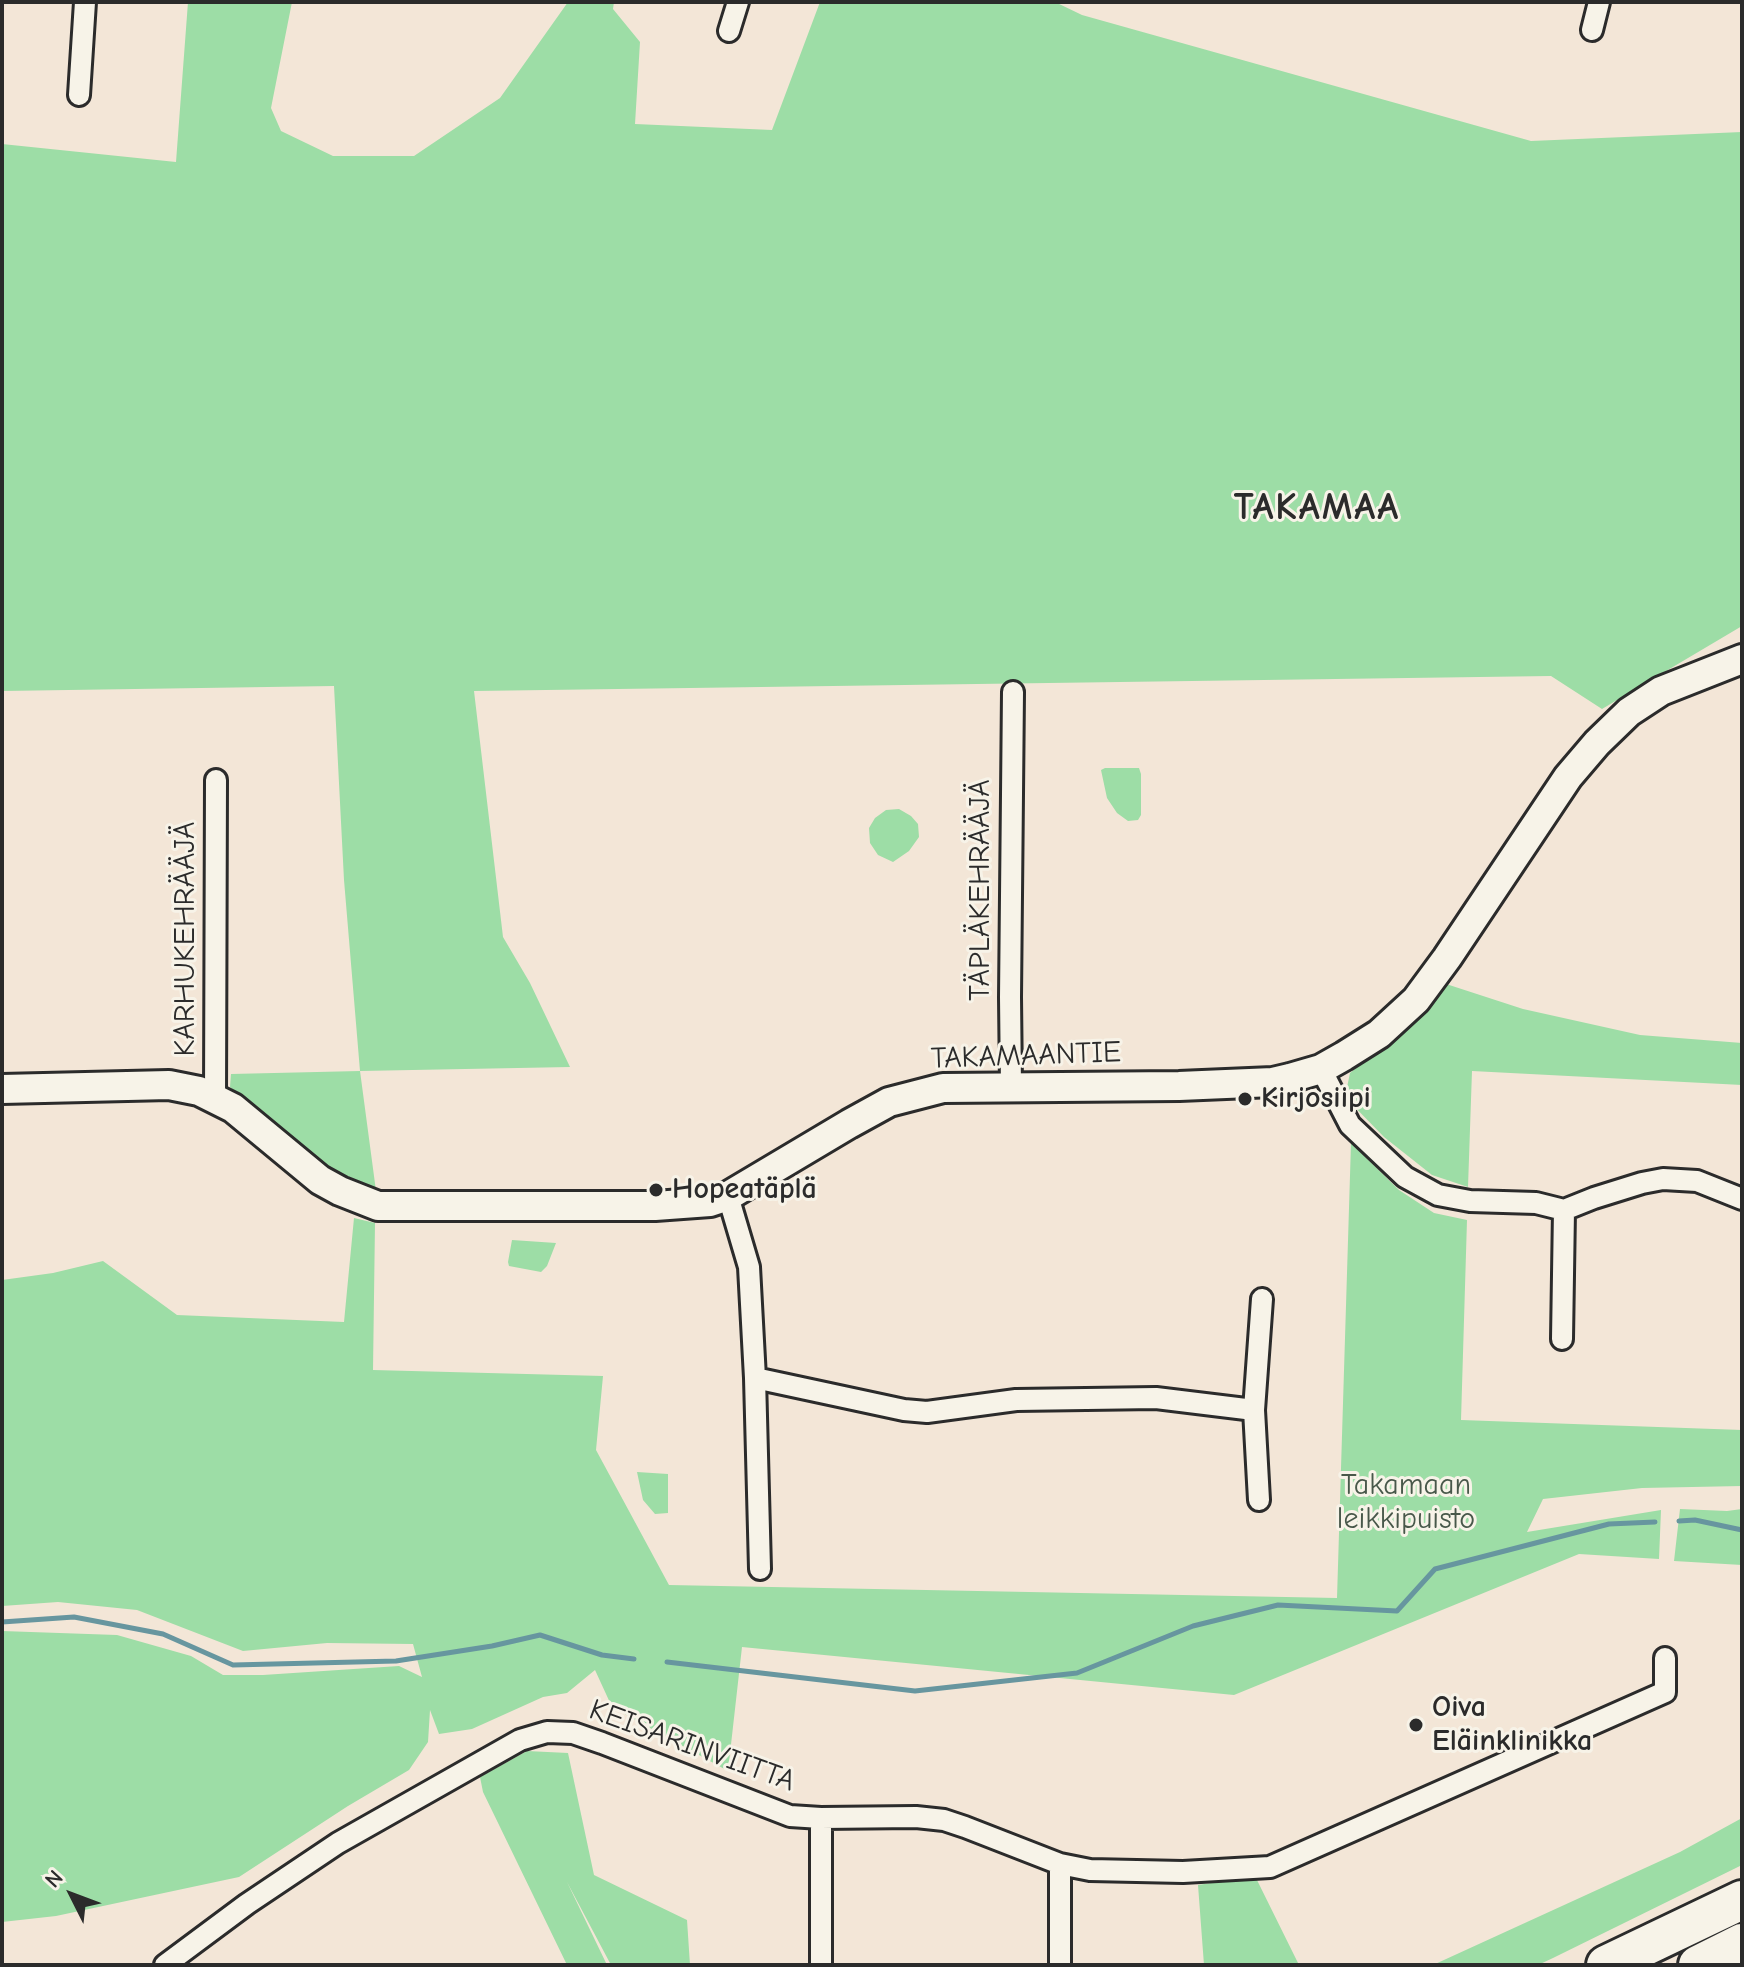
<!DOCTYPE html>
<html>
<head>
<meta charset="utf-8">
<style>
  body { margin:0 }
  #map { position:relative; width:1744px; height:1967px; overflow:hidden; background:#f3e6d7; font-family:"Comic Neue",sans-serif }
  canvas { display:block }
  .frame { position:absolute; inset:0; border:4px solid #2b2b2b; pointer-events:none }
  .north { position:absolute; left:32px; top:1855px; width:80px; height:80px; -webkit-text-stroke:6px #f7f3e8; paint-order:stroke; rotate:312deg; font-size:22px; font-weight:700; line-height:32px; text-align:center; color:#2b2b2b }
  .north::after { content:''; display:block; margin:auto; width:28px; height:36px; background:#2b2b2b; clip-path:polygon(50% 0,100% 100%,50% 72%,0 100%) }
</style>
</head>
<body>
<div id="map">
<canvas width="1744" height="1967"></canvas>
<div class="frame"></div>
<div class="north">N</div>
</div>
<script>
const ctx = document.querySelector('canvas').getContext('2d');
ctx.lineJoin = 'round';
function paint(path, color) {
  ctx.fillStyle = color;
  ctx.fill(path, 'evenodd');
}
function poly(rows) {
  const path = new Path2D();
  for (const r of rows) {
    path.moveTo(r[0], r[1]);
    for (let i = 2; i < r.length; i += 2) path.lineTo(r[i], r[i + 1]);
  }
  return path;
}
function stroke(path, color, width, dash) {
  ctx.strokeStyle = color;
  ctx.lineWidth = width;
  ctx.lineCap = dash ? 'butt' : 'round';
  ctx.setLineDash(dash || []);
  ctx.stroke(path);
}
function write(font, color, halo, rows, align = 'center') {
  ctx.font = font + ' "Comic Neue",sans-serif';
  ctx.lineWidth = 6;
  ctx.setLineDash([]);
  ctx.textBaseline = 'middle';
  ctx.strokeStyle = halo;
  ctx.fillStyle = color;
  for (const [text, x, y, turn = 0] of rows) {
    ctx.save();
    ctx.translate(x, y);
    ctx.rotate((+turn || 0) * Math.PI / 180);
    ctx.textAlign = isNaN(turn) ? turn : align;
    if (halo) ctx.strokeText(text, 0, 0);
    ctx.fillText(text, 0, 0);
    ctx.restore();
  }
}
const green = poly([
  [188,2,292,2,271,108,281,131,333,156,414,156,500,98,568,2,614,2,613,9,640,42,635,124,772,130,820,2,1055,2,1082,15,1531,141,1742,132,1742,626,1602,709,1551,676,474,691,503,937,530,983,570,1067,360,1071,376,1191,344,1181,296,1145,230,1087,231,1074,360,1071,344,880,334,686,2,691,2,144,176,162],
  [1105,768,1139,768,1141,774,1141,815,1138,820,1128,821,1117,813,1107,798,1101,770],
  [899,809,911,816,918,824,919,837,909,851,893,862,878,855,870,843,869,828,875,818,886,810],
  [1440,982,1523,1009,1640,1035,1742,1043,1742,1085,1472,1071,1468,1187,1432,1175,1384,1137,1345,1097,1350,1073,1406,1027],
  [1351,1143,1399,1190,1434,1213,1467,1220,1461,1420,1742,1430,1742,1486,1642,1488,1543,1499,1527,1532,1661,1510,1659,1559,1579,1554,1234,1695,742,1647,728,1771,612,1707,595,1670,567,1693,543,1697,472,1729,439,1734,430,1710,428,1742,409,1770,348,1806,239,1877,56,1916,2,1922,2,1631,117,1635,191,1656,223,1675,263,1675,399,1666,422,1677,413,1644,327,1643,243,1651,137,1610,58,1602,2,1606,2,1280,53,1273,103,1261,177,1315,344,1322,354,1218,375,1223,373,1370,603,1376,596,1450,669,1585,1337,1598],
  [512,1240,556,1243,547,1266,541,1272,509,1266,508,1262],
  [637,1472,668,1474,668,1513,655,1514,643,1500],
  [1680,1509,1727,1511,1742,1509,1742,1565,1674,1561],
  [527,1751,568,1753,594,1875,687,1920,690,1965,611,1965,567,1882,607,1965,567,1965,483,1792,480,1777],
  [1742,1818,1742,1865,1553,1958,1538,1965,1433,1965,1680,1852],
  [1255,1876,1299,1965,1204,1965,1198,1885]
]);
const stream = poly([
  [1679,1521,1695,1520,1742,1530],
  [2,1622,74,1617,163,1634,233,1665,396,1661,492,1646,540,1635,602,1655,634,1659],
  [667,1662,915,1691,1077,1673,1193,1626,1278,1605,1397,1611,1435,1569,1609,1524,1655,1522]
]);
const street = poly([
  [1592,30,1599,2],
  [729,31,738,2],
  [79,95,85,2],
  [1321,1069,1350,1125,1405,1177,1438,1195,1470,1201,1536,1203,1564,1210,1594,1198,1642,1183,1663,1179,1697,1181,1742,1199],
  [1011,1087,1010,997,1013,692],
  [215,1098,216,780],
  [728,1196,749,1267,755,1378,904,1410,927,1412,1016,1400,1156,1398,1254,1410],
  [1562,1339,1564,1210],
  [755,1378,760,1569],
  [1259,1500,1254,1410,1262,1299],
  [1060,1864,1060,1965],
  [165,1965,247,1904,338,1843,520,1740,547,1732,573,1733,602,1743,790,1816,821,1818,916,1817,944,1820,965,1827,1060,1864,1090,1870,1183,1872,1270,1867,1665,1692,1665,1658],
  [821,1965,821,1818]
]);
const secondary = poly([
  [2,1089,169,1085,199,1091,233,1108,320,1180,340,1191,378,1206,655,1206,710,1202,728,1196,849,1124,889,1102,943,1088,1179,1086,1273,1082,1290,1078,1321,1069,1344,1056,1379,1034,1416,1000,1447,958,1568,777,1597,743,1629,712,1661,691,1742,659]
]);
const highway = poly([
  [1606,1965,1742,1900],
  [1698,1965,1742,1943]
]);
const markers = [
  [1245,1099,8,"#2b2b2b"],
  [656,1190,8,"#2b2b2b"],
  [1416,1725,8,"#2b2b2b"]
];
const streetNames = [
  ["TÄPLÄKEHRÄÄJÄ",981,890,-90],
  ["KARHUKEHRÄÄJÄ",186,939,-90],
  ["TAKAMAANTIE",1026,1056,-2],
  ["KEISARINVIITTA",692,1746,20]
];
const poiNames = [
  ["Kirjosiipi",1261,1099],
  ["Hopeatäplä",672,1190],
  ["Oiva",1432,1708],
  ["Eläinklinikka",1432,1742]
];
const parkNames = [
  ["Takamaan",1406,1486],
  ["leikkipuisto",1406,1520]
];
const districtNames = [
  ["TAKAMAA",1317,508]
];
paint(green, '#9ddda6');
stroke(stream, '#67969f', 5);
stroke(street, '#2b2b2b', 26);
stroke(secondary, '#2b2b2b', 34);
stroke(highway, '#2b2b2b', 44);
stroke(street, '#f7f3e8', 20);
stroke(secondary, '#f7f3e8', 28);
stroke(highway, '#f7f3e8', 38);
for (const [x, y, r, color] of markers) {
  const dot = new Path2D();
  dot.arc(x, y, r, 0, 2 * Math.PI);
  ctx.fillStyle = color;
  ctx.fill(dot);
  stroke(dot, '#f7f3e8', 3);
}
write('30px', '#2b2b2b', '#f7f3e8', streetNames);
write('bold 30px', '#2b2b2b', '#f7f3e8', poiNames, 'left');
write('30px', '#48584a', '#f7f3e8', parkNames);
ctx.letterSpacing = '2px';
write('bold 38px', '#2b2b2b', '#f7f3e8', districtNames);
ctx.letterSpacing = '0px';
</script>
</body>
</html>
